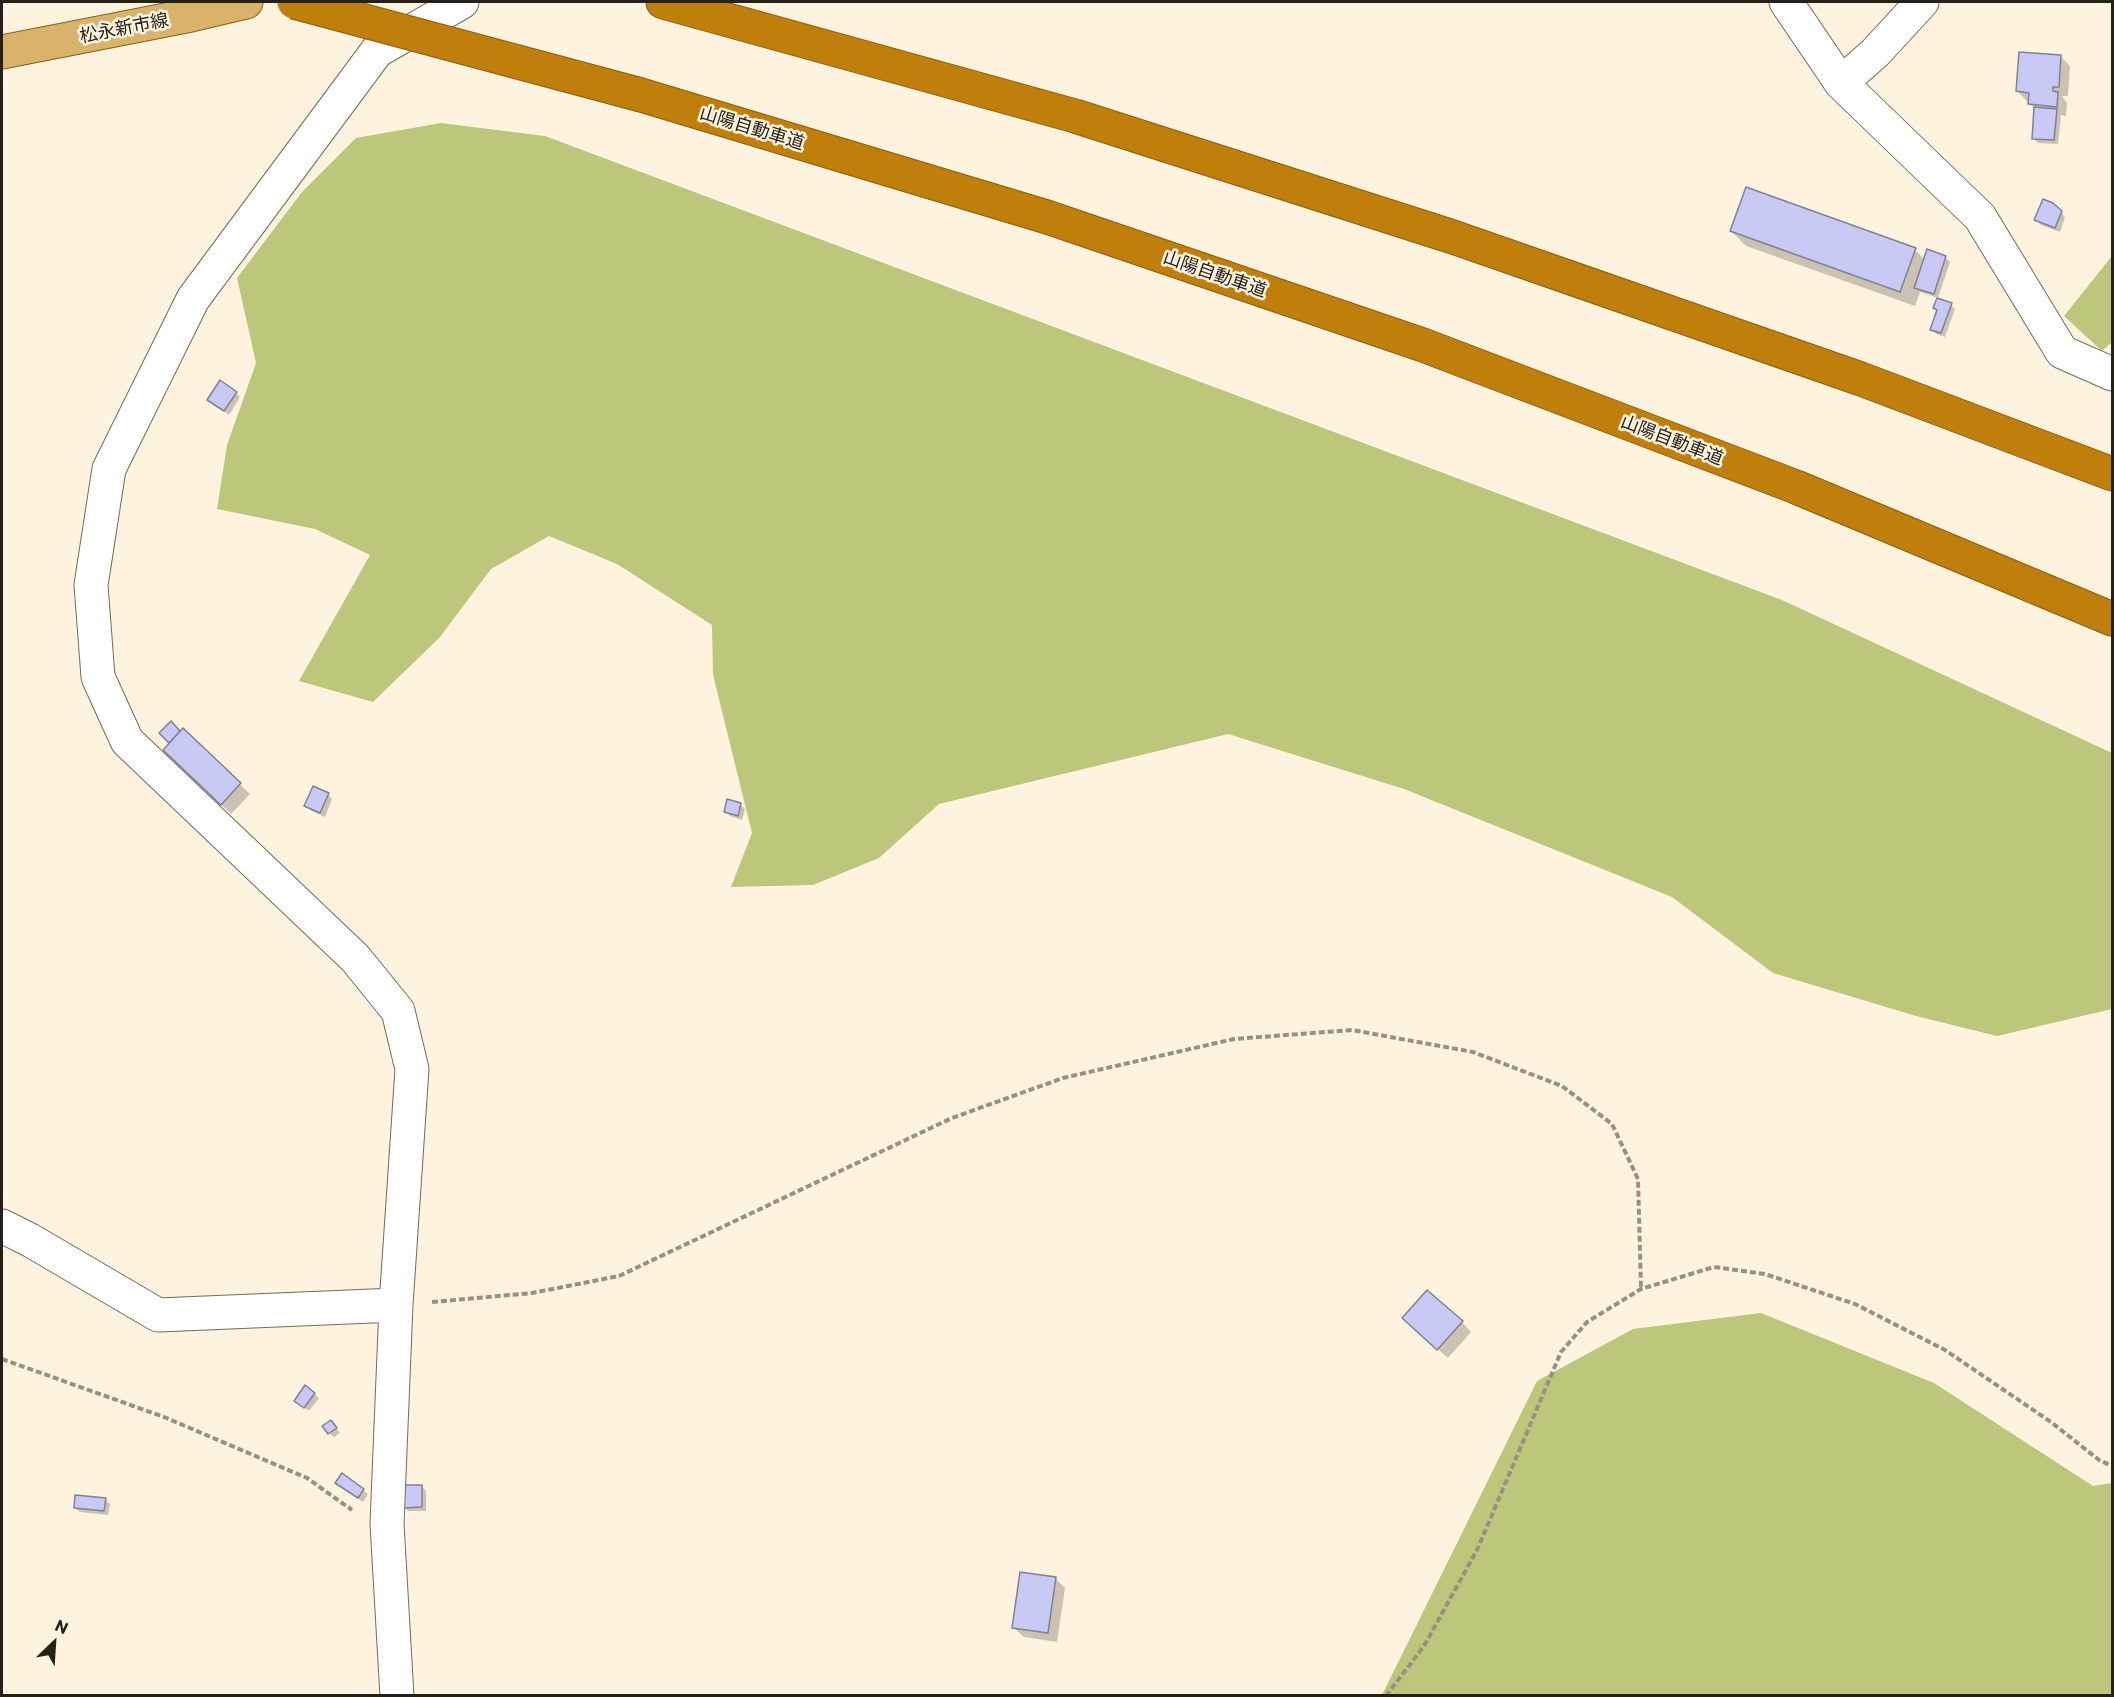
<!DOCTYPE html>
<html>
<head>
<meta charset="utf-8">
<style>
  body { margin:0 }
  #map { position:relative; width:2114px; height:1697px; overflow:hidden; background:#fef3de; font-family:Commissioner,sans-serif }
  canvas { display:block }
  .frame { position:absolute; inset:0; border:3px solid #252119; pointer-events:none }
  .north { position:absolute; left:24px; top:1613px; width:60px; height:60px; -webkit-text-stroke:4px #fef3de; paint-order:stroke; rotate:25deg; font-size:16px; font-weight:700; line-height:24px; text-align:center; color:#252119 }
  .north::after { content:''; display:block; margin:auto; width:21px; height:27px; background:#252119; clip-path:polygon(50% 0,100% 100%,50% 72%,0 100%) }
</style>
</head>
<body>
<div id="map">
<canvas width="2114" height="1697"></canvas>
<div class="frame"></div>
<div class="north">N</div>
</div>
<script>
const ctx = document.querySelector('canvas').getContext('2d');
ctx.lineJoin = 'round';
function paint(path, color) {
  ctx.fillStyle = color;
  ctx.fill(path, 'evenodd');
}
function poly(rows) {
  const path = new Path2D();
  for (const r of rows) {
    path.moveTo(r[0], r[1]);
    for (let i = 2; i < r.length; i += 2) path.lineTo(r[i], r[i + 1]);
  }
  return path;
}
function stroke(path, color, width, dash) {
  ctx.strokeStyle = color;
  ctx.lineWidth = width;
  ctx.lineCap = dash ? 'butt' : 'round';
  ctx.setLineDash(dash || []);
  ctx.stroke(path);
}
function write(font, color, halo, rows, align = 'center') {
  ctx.font = font + ' Commissioner,"Noto Sans JP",sans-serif';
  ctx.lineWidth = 5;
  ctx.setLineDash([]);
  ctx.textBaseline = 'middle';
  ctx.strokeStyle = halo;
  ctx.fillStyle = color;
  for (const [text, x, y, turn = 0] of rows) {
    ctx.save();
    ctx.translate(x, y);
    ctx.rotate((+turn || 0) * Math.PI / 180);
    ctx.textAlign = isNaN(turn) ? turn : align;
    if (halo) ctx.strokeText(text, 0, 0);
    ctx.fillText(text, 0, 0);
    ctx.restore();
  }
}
const forest = poly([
  [441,123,545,136,1782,600,2112,753,2112,1009,1997,1036,1916,1016,1773,973,1672,897,1404,789,1228,734,939,804,879,858,813,885,731,887,752,833,713,675,712,625,617,564,549,536,491,569,440,637,373,702,299,681,370,555,315,529,217,509,227,445,256,363,237,278,302,192,356,138],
  [2112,256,2112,342,2102,351,2064,316],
  [1761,1313,1934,1383,2093,1486,2112,1483,2112,1695,1382,1695,1537,1381,1633,1329]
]);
const shadow = poly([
  [2060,56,2070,66,2068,96,2062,96,2067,103,2066,116,2061,115,2058,144,2038,143,2033,138,2036,110,2030,104,2030,101,2027,101,2017,91],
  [1747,189,1915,250,1925,260,1945,257,1950,262,1938,298,1920,292,1915,306,1746,246,1731,231],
  [2061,212,2065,217,2060,232,2041,225,2036,220],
  [1951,305,1955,309,1945,337,1936,334,1932,329,1938,312,1934,308],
  [236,393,240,397,229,415,209,400],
  [171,723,180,733,183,730,250,794,231,814,165,750,171,743,161,733],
  [328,794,332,799,325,817,310,810,306,806],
  [741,805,745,809,742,820,730,816,726,811],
  [1462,1322,1471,1332,1448,1358,1414,1328],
  [314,1394,319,1398,309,1411,296,1401],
  [331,1421,340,1433,334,1437,329,1433],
  [337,1483,363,1490,368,1494,363,1502],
  [422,1487,426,1491,426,1511,408,1511,404,1507],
  [105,1499,110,1504,108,1515,80,1512,75,1508],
  [1055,1578,1065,1588,1057,1642,1024,1637,1014,1628]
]);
const building = poly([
  [2019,52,2061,55,2059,87,2053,87,2053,91,2058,92,2057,107,2028,104,2029,93,2016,91,2019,52],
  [2034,107,2057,109,2054,140,2032,139,2034,107],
  [1746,187,1916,248,1900,292,1730,231,1746,187],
  [2043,199,2053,203,2062,211,2055,228,2034,220,2043,199],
  [1927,249,1946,256,1934,294,1914,288,1927,249],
  [1937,298,1952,303,1941,333,1930,330,1937,310,1933,308,1937,298],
  [220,380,237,392,224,411,207,400,220,380],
  [171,721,180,731,169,743,159,733,171,721],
  [183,728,241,783,221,805,163,750,183,728],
  [313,786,329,793,320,813,304,806,313,786],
  [727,799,741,803,738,816,724,812,727,799],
  [1427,1290,1463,1321,1437,1350,1402,1318,1427,1290],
  [305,1385,315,1393,304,1408,294,1401,305,1385],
  [331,1420,337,1428,328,1434,322,1426,331,1420],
  [342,1473,364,1489,358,1498,335,1483,342,1473],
  [402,1485,422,1485,422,1507,402,1508,402,1485],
  [75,1495,106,1498,104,1511,74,1508,75,1495],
  [1020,1572,1056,1577,1048,1633,1012,1628,1020,1572]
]);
const path = poly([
  [432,1302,532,1293,619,1276,952,1118,1063,1078,1234,1039,1352,1030,1473,1052,1562,1086,1612,1124,1638,1179,1641,1289],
  [2,1359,164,1417,307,1478,352,1510],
  [1386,1696,1424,1646,1477,1550,1561,1352,1587,1322,1641,1289,1714,1267,1765,1274,1855,1304,1945,1350,2051,1422,2099,1460,2112,1466]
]);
const minor = poly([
  [1786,2,1841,83,1980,217,2062,352,2112,374],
  [1841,83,1875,53,1922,2],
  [2,1226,30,1240,158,1315,396,1305],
  [397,1696,387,1524,396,1305,412,1069,398,1011,355,958,127,741,98,677,91,585,109,469,193,299,377,51,462,2]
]);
const major = poly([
  [2,52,191,15,246,2]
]);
const highway = poly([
  [663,2,1075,116,1453,237,1861,379,2112,474],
  [641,95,1047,217,1423,345,1796,487,2112,619]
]);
const highwayBridge = poly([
  [294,2,641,95]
]);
const streetNames = [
  ["松永新市線",124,28,-11],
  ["山陽自動車道",752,128,17],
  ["山陽自動車道",1215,274,19],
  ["山陽自動車道",1672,440,21]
];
paint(forest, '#bcc77b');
paint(shadow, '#0003');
paint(building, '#c8c9f4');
stroke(building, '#7f8094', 1.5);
stroke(minor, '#746b59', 35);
stroke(major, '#895e0f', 35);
stroke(highway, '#895e0f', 35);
stroke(path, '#989081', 4, [6, 3]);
stroke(minor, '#fff', 33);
stroke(major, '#d9b26c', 33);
stroke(highway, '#bf7f0a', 33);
stroke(highwayBridge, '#895e0f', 35, []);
stroke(highwayBridge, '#bf7f0a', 33);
write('18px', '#252119', '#fef3de', streetNames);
</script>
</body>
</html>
